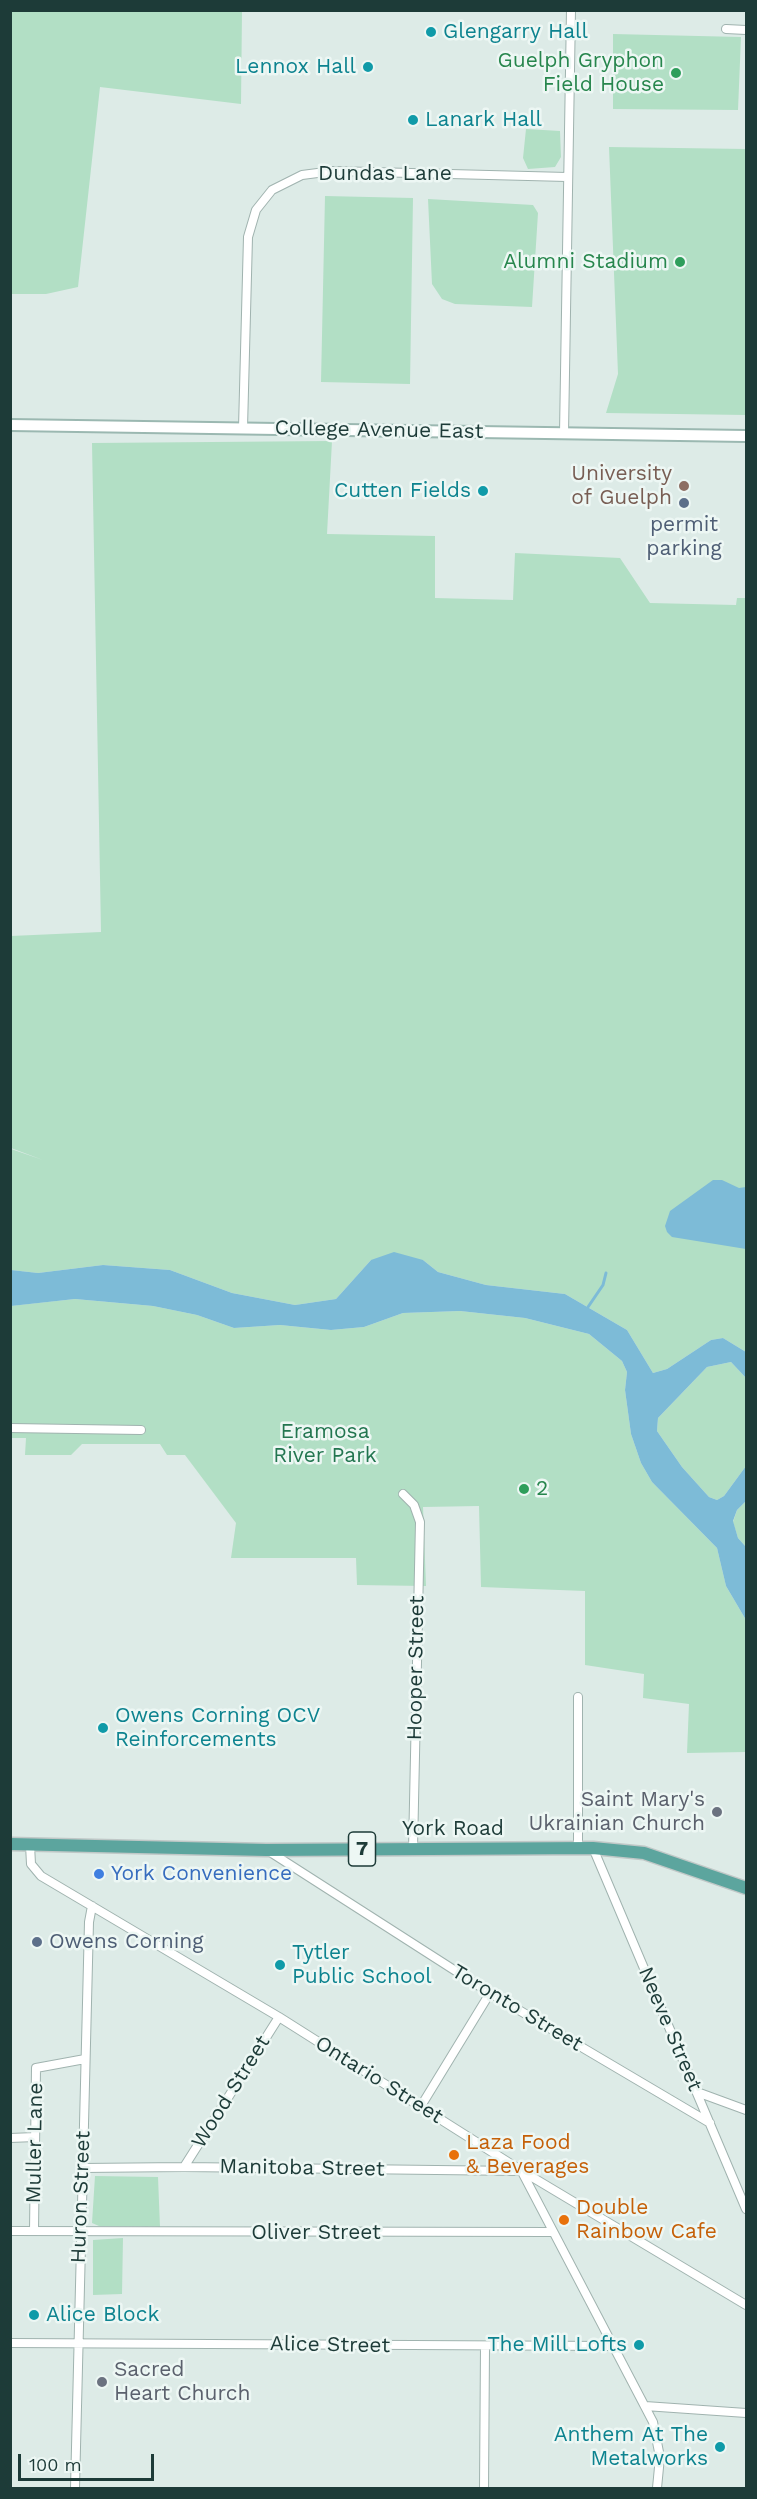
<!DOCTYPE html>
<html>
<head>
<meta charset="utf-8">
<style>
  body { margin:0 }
  #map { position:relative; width:757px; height:2499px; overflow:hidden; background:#ddebe7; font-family:"Work Sans",sans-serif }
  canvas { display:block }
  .frame { position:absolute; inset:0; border:12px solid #1d3b38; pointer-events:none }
  .scale { position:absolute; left:18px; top:2454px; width:136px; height:27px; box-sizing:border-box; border:3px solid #1d3b38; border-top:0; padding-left:8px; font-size:18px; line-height:21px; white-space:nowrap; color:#1d3b38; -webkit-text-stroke:4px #edf7f4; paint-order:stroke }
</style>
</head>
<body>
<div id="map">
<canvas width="757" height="2499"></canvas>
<div class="frame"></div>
<div class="scale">100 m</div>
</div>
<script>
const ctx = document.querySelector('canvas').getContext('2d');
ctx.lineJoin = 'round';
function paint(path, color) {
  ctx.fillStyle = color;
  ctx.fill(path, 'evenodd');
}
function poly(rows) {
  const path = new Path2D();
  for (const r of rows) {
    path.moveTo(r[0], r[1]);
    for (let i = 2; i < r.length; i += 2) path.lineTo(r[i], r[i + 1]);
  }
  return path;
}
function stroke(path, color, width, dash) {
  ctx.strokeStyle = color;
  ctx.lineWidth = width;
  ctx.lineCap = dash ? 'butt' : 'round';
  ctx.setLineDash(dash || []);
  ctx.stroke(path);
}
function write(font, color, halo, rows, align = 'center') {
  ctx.font = font + ' "Work Sans",sans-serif';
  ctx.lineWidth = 5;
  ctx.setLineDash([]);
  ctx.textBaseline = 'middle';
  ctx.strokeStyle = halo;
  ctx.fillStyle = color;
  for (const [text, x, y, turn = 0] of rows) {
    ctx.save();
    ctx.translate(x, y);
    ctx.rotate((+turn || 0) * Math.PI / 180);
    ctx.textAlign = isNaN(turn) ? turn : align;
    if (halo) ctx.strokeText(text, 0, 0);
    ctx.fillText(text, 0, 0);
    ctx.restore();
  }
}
const green = poly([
  [11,10,242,11,241,104,100,87,78,287,46,294,11,294],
  [613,34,741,37,738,110,613,109],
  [526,129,560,131,561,157,555,167,528,169,523,158],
  [609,147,746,149,746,415,606,413,618,374],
  [325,196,413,198,410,384,321,382],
  [428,199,533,205,538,213,532,307,455,304,442,299,432,284],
  [332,441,327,534,435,536,435,598,513,600,515,553,620,558,650,603,736,605,737,598,746,598,746,1352,723,1338,711,1340,667,1369,653,1373,627,1330,565,1294,486,1285,438,1272,423,1260,371,1260,336,1299,295,1305,232,1293,170,1270,103,1265,38,1273,11,1270,11,1149,43,1160,11,1148,11,936,101,932,92,443],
  [75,1299,153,1306,197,1315,234,1328,280,1325,331,1330,364,1327,403,1313,460,1311,525,1318,589,1334,622,1361,627,1372,625,1390,631,1434,641,1463,652,1482,717,1548,726,1586,746,1620,746,1752,687,1753,689,1704,643,1698,644,1674,585,1665,585,1591,481,1587,479,1506,423,1507,426,1586,357,1585,356,1558,231,1558,236,1523,185,1455,167,1455,160,1444,82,1444,71,1455,25,1455,26,1438,11,1438,10,1306],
  [731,1362,746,1378,746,1466,724,1496,717,1500,709,1497,682,1467,657,1431,658,1418,707,1367],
  [746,1501,746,1547,738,1538,733,1522,737,1510],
  [95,2176,158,2177,160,2227,99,2226,92,2223],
  [123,2238,122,2294,93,2295,93,2240]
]);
const water = poly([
  [713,1180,722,1180,739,1188,746,1187,746,1249,672,1237,667,1232,665,1226,670,1211],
  [394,1252,423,1260,438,1272,486,1285,565,1294,627,1330,653,1373,667,1369,711,1340,723,1338,746,1352,746,1378,731,1362,707,1367,658,1418,657,1431,682,1467,709,1497,717,1500,724,1496,746,1466,746,1501,737,1510,733,1521,738,1538,746,1547,746,1620,726,1586,717,1548,652,1482,641,1463,631,1434,625,1390,627,1372,622,1361,589,1334,525,1318,460,1311,403,1313,364,1327,331,1330,280,1325,234,1328,197,1315,153,1306,75,1299,11,1306,11,1270,38,1273,103,1265,170,1270,232,1293,295,1305,336,1299,371,1260]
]);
const stream = poly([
  [588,1307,603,1285,606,1273]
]);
const street = poly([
  [726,29,746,30],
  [243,428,248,237,256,210,272,190,302,175,333,171,567,177],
  [564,433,571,10],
  [10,1428,141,1430],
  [403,1494,414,1505,420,1522,413,1849],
  [30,1845,31,1864,41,1876,279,2017,522,2171,746,2305],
  [578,1848,578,1697],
  [593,1848,746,2209],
  [267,1850,490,1993,710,2123],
  [697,2092,746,2110],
  [421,2106,490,1993],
  [10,2138,35,2137],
  [184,2167,279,2017],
  [82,2168,184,2167,520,2171],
  [522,2172,653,2422,660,2457,657,2488],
  [10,2231,552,2232],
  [34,2231,36,2068,85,2059],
  [10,2343,613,2346],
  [645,2406,746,2413],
  [75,2488,89,1922,92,1906],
  [484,2488,485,2347]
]);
const secondary = poly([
  [10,425,746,436]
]);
const primary = poly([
  [10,1844,266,1850,593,1848,644,1853,746,1888]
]);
const markers = [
  [431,32,6,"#0f9aa8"],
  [368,67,6,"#0f9aa8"],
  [676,73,6,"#2e9e5b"],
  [413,120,6,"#0f9aa8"],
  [680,262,6,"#2e9e5b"],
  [684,486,6,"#8d6e63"],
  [483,491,6,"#0f9aa8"],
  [684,503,6,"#5c6f8a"],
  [524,1489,6,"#2e9e5b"],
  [103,1728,6,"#0f9aa8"],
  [717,1812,6,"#6b7280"],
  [99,1874,6,"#3f7fe0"],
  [37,1942,6,"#5c6f8a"],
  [280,1965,6,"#0f9aa8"],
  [454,2155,6,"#e8710a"],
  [564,2220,6,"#e8710a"],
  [34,2315,6,"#0f9aa8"],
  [639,2345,6,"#0f9aa8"],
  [102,2382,6,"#6b7280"],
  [720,2447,6,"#0f9aa8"]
];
const shields = [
  [362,1849,27]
];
const shieldNames = [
  ["7",362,1849]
];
const cultureNames = [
  ["Glengarry Hall",443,32],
  ["Lennox Hall",356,67,"right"],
  ["Lanark Hall",425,120],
  ["Cutten Fields",471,491,"right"],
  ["Owens Corning OCV",115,1716],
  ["Reinforcements",115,1740],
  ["Tytler",292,1953],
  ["Public School",292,1977],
  ["Alice Block",46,2315],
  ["The Mill Lofts",627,2345,"right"],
  ["Anthem At The",708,2435,"right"],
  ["Metalworks",708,2459,"right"]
];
const leisureNames = [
  ["Guelph Gryphon",664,61],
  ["Field House",664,85],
  ["Alumni Stadium",668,262],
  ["2",536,1489,"left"]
];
const streetNames = [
  ["Dundas Lane",385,174],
  ["College Avenue East",379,430,1],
  ["Hooper Street",416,1668,-89],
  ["York Road",453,1829],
  ["Toronto Street",517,2008,31],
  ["Neeve Street",670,2029,67],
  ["Ontario Street",379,2080,32],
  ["Wood Street",231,2092,-58],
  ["Muller Lane",35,2143,-89],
  ["Manitoba Street",302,2168,1],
  ["Huron Street",81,2197,-88],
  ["Oliver Street",316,2233],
  ["Alice Street",330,2345,1]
];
const educationNames = [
  ["University",672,474],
  ["of Guelph",672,498]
];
const serviceNames = [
  ["permit",684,525],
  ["parking",684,549],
  ["Owens Corning",49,1942,"left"]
];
const parkNames = [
  ["Eramosa",325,1432],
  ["River Park",325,1456]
];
const worshipNames = [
  ["Saint Mary's",705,1800],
  ["Ukrainian Church",705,1824],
  ["Sacred",114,2370,"left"],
  ["Heart Church",114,2394,"left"]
];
const shopNames = [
  ["York Convenience",111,1874]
];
const foodNames = [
  ["Laza Food",466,2143],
  ["& Beverages",466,2167],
  ["Double",576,2208],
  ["Rainbow Cafe",576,2232]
];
paint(green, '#b2dfc5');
paint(water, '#7dbbd7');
stroke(stream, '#7dbbd7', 3);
stroke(street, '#a0b3af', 10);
stroke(secondary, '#9bb8b1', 14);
stroke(primary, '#c0c8c7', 15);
stroke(street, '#fff', 8);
stroke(secondary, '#fff', 10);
stroke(primary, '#5ca59e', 12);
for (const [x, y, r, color] of markers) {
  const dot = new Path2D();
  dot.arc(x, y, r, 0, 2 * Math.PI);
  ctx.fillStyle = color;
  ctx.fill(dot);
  stroke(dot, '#edf7f4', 2);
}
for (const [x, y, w] of shields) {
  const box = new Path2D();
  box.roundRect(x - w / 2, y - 17, w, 34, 4.5);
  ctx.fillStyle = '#edf7f4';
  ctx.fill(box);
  stroke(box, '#1d3b38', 1.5);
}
write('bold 20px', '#1d3b38', null, shieldNames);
write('21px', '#0d838f', '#edf7f4', cultureNames, 'left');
write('21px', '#27864d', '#edf7f4', leisureNames, 'right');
write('21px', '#1d3b38', '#edf7f4', streetNames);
write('21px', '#785e54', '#edf7f4', educationNames, 'right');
write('21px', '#4e5e75', '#edf7f4', serviceNames);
write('21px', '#237650', '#edf7f4', parkNames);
write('21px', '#5b616d', '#edf7f4', worshipNames, 'right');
write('21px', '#366cbe', '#edf7f4', shopNames, 'left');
write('21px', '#c56008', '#edf7f4', foodNames, 'left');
</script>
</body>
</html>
